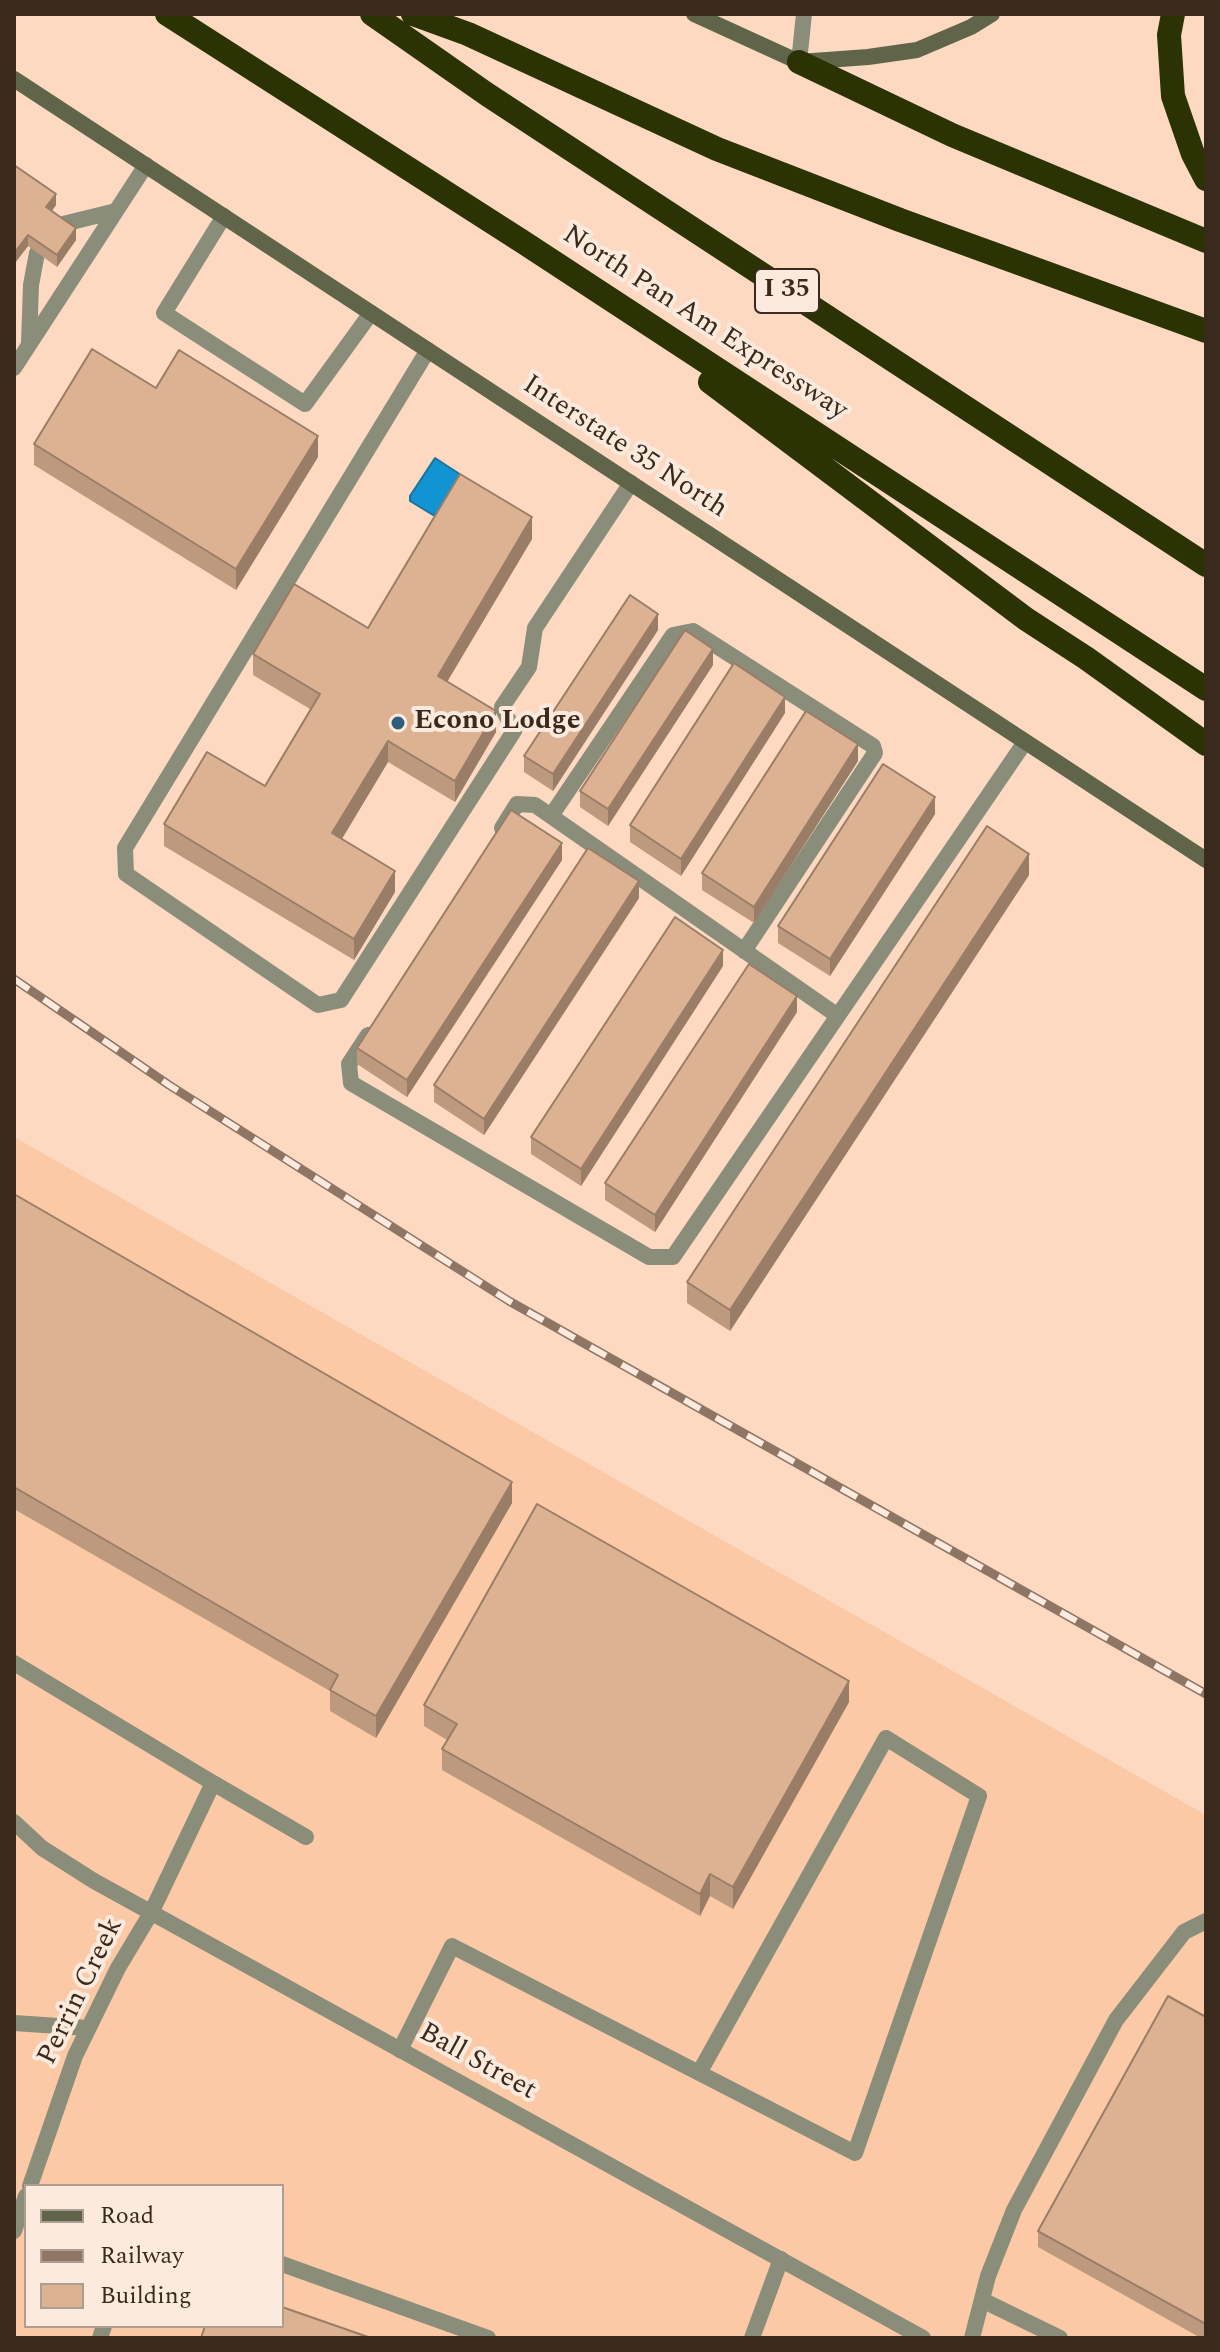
<!DOCTYPE html>
<html>
<head>
<meta charset="utf-8">
<style>
  body { margin:0 }
  #map { position:relative; width:1220px; height:2352px; overflow:hidden; background:#fcd9c0; font-family:Spectral,serif }
  canvas { display:block }
  .frame { position:absolute; inset:0; border:16px solid #3a291d; pointer-events:none }
  .legend { position:absolute; left:24px; top:2184px; width:260px; height:144px; box-sizing:border-box; background:#fceade; border:2px solid #ae9d91; margin:0; padding:10px 14px; list-style:none; font-size:24px; color:#3a291d }
  .legend li { display:flex; align-items:center; gap:16px; height:40px }
  .legend b { width:40px; border:2px solid #ae9d91 }
</style>
</head>
<body>
<div id="map">
<canvas width="1220" height="2352"></canvas>
<div class="frame"></div>
<ul class="legend">
<li><b style="height:10px;background:#606549"></b>Road</li>
<li><b style="height:10px;background:#8e7564"></b>Railway</li>
<li><b style="height:22px;background:#dcb293"></b>Building</li>
</ul>
</div>
<script>
const ctx = document.querySelector('canvas').getContext('2d');
ctx.lineJoin = 'round';
function paint(path, color) {
  ctx.fillStyle = color;
  ctx.fill(path, 'evenodd');
}
function poly(rows) {
  const path = new Path2D();
  for (const r of rows) {
    path.moveTo(r[0], r[1]);
    for (let i = 2; i < r.length; i += 2) path.lineTo(r[i], r[i + 1]);
  }
  return path;
}
function stroke(path, color, width, dash) {
  ctx.strokeStyle = color;
  ctx.lineWidth = width;
  ctx.lineCap = dash ? 'butt' : 'round';
  ctx.setLineDash(dash || []);
  ctx.stroke(path);
}
function write(font, color, halo, rows, align = 'center') {
  ctx.font = font + ' Spectral,serif';
  ctx.lineWidth = 8;
  ctx.setLineDash([]);
  ctx.textBaseline = 'middle';
  ctx.strokeStyle = halo;
  ctx.fillStyle = color;
  for (const [text, x, y, turn = 0] of rows) {
    ctx.save();
    ctx.translate(x, y);
    ctx.rotate((+turn || 0) * Math.PI / 180);
    ctx.textAlign = isNaN(turn) ? turn : align;
    if (halo) ctx.strokeText(text, 0, 0);
    ctx.fillText(text, 0, 0);
    ctx.restore();
  }
}
const built = poly([
  [14,1137,1206,1815,1206,2338,14,2338],
  [26,2186,282,2186,282,2326,26,2326]
]);
const water = poly([
  [435,458,461,475,438,514,433,515,410,501,410,496,435,458]
]);
const service = poly([
  [799,62,804,14],
  [224,216,164,313,305,404,371,313],
  [55,226,116,211],
  [29,343,31,285,37,253],
  [428,350,125,848,126,874,318,1005,341,1000,514,731,502,707,529,667,535,628,631,483],
  [14,368,146,165],
  [551,816,673,635,693,631,873,746,875,753,744,951],
  [502,828,517,804,535,805,838,1016],
  [368,1035,349,1064,351,1083,649,1257,673,1257,1025,742],
  [14,1663,213,1783,151,1913],
  [213,1783,306,1837],
  [14,2023,88,2028],
  [400,2050,452,1946,855,2153,979,1796,886,1738,699,2073],
  [282,2264,488,2338],
  [982,2300,1060,2338],
  [100,2338,104,2326],
  [752,2338,781,2259],
  [972,2338,988,2276,1014,2210,1116,2020,1184,1932,1206,1921]
]);
const minor = poly([
  [14,1822,42,1848,94,1881,923,2338],
  [30,2186,75,2056,118,1968,151,1913],
  [14,2231,26,2196]
]);
const secondary = poly([
  [694,14,799,62,868,57,917,50,971,27,992,14],
  [14,79,1206,860]
]);
const motorway = poly([
  [167,14,523,242,1206,689],
  [372,14,488,95,1206,565],
  [413,14,468,34,717,149,900,220,1206,331],
  [1173,14,1169,35,1173,96,1193,154,1206,179],
  [799,62,952,135,1206,241],
  [710,382,1026,619,1086,658,1206,744]
]);
const rail = poly([
  [14,979,169,1085,509,1301,1206,1694]
]);
const wall = poly([
  [14,165,56,205,52,211,76,240,57,267,28,246,15,263,14,262],
  [156,388,318,457,236,590,34,465,34,444],
  [532,539,447,682,496,732,455,802,388,762,342,839,395,892,354,960,164,846,164,824,265,786,310,709,253,675,253,654,368,628],
  [658,630,553,791,524,772,524,756],
  [713,665,608,826,580,807,580,791],
  [785,713,681,876,630,842,630,825],
  [858,761,754,923,702,890,702,873],
  [935,814,830,976,778,943,778,926],
  [562,860,407,1097,357,1064,357,1048],
  [1029,875,730,1331,687,1303,687,1282],
  [639,898,484,1135,434,1102,434,1085],
  [723,966,581,1186,531,1154,531,1137],
  [797,1012,655,1232,605,1200,605,1183],
  [14,1194,512,1503,376,1738,330,1711,330,1691,14,1509],
  [849,1702,733,1909,710,1896,700,1916,442,1770,442,1749,447,1740,424,1726,424,1705],
  [1206,2017,1206,2338,1201,2338,1038,2247,1038,2231]
]);
const shadedWall = poly([
  [56,194,56,205,46,219,46,207],
  [76,228,76,240,57,267,57,255],
  [28,235,28,246,15,263,15,252],
  [318,436,318,457,236,590,236,569],
  [532,517,532,539,438,697,438,676],
  [658,614,658,630,553,791,553,774],
  [713,649,713,665,608,826,608,809],
  [785,697,785,713,681,876,681,859],
  [496,711,496,732,455,802,455,781],
  [388,741,388,762,332,855,332,833],
  [858,744,858,761,754,923,754,907],
  [935,797,935,814,830,976,830,959],
  [562,843,562,860,407,1097,407,1080],
  [1029,854,1029,875,730,1331,730,1310],
  [395,871,395,892,354,960,354,939],
  [639,881,639,898,484,1135,484,1119],
  [723,950,723,966,581,1186,581,1169],
  [797,996,797,1012,655,1232,655,1215],
  [512,1482,512,1503,376,1738,376,1716],
  [849,1681,849,1702,733,1909,733,1887],
  [710,1874,710,1896,700,1916,700,1894]
]);
const building = poly([
  [14,165,56,194,46,207,76,228,57,255,28,235,15,252,14,251,14,165],
  [92,349,156,388,179,350,318,436,236,569,34,444,92,349],
  [460,474,532,517,438,676,496,711,455,781,388,741,332,833,395,871,354,939,164,824,207,752,265,786,320,694,253,654,294,584,368,628,460,474],
  [630,595,658,614,553,774,524,756,630,595],
  [685,630,713,649,608,809,580,791,685,630],
  [734,663,785,697,681,859,630,825,734,663],
  [806,711,858,744,754,907,702,873,806,711],
  [883,764,935,797,830,959,778,926,883,764],
  [511,810,562,843,407,1080,357,1048,511,810],
  [987,826,1029,854,730,1310,687,1282,987,826],
  [588,848,639,881,484,1119,434,1085,588,848],
  [675,917,723,950,581,1169,531,1137,675,917],
  [749,964,797,996,655,1215,605,1183,749,964],
  [14,1194,512,1482,376,1716,330,1690,338,1675,14,1487,14,1194],
  [537,1504,849,1681,733,1887,710,1874,700,1894,442,1749,457,1724,424,1705,537,1504],
  [1168,1996,1206,2017,1206,2324,1038,2231,1168,1996],
  [282,2307,371,2338,201,2338,205,2326,282,2326,282,2307]
]);
const markers = [
  [398,723,8,"#2d5e7c"]
];
const shields = [
  [787,291,64]
];
const shieldNames = [
  ["I 35",787,291]
];
const streetNames = [
  ["North Pan Am Expressway",704,324,33],
  ["Interstate 35 North",624,448,33],
  ["Perrin Creek",82,1992,-64],
  ["Ball Street",477,2063,29]
];
const poiNames = [
  ["Econo Lodge",414,723]
];
paint(built, '#fbc9a5');
paint(water, '#1194d1');
stroke(water, '#1d749b', 2);
stroke(service, '#898d79', 16);
stroke(minor, '#898d79', 16);
stroke(secondary, '#606549', 16);
stroke(motorway, '#2b3204', 24);
stroke(rail, '#8e7564', 9);
stroke(rail, '#fceade', 6, [18]);
paint(wall, '#bd997e');
paint(shadedWall, '#9a7d67');
paint(building, '#dcb293');
stroke(building, '#9a7d67', 2);
for (const [x, y, r, color] of markers) {
  const dot = new Path2D();
  dot.arc(x, y, r, 0, 2 * Math.PI);
  ctx.fillStyle = color;
  ctx.fill(dot);
  stroke(dot, '#fceade', 3);
}
for (const [x, y, w] of shields) {
  const box = new Path2D();
  box.roundRect(x - w / 2, y - 22, w, 44, 6);
  ctx.fillStyle = '#fceade';
  ctx.fill(box);
  stroke(box, '#3a291d', 2);
}
write('bold 26px', '#3a291d', null, shieldNames);
write('28px', '#3a291d', '#fceade', streetNames);
write('bold 28px', '#3a291d', '#fceade', poiNames, 'left');
</script>
</body>
</html>
